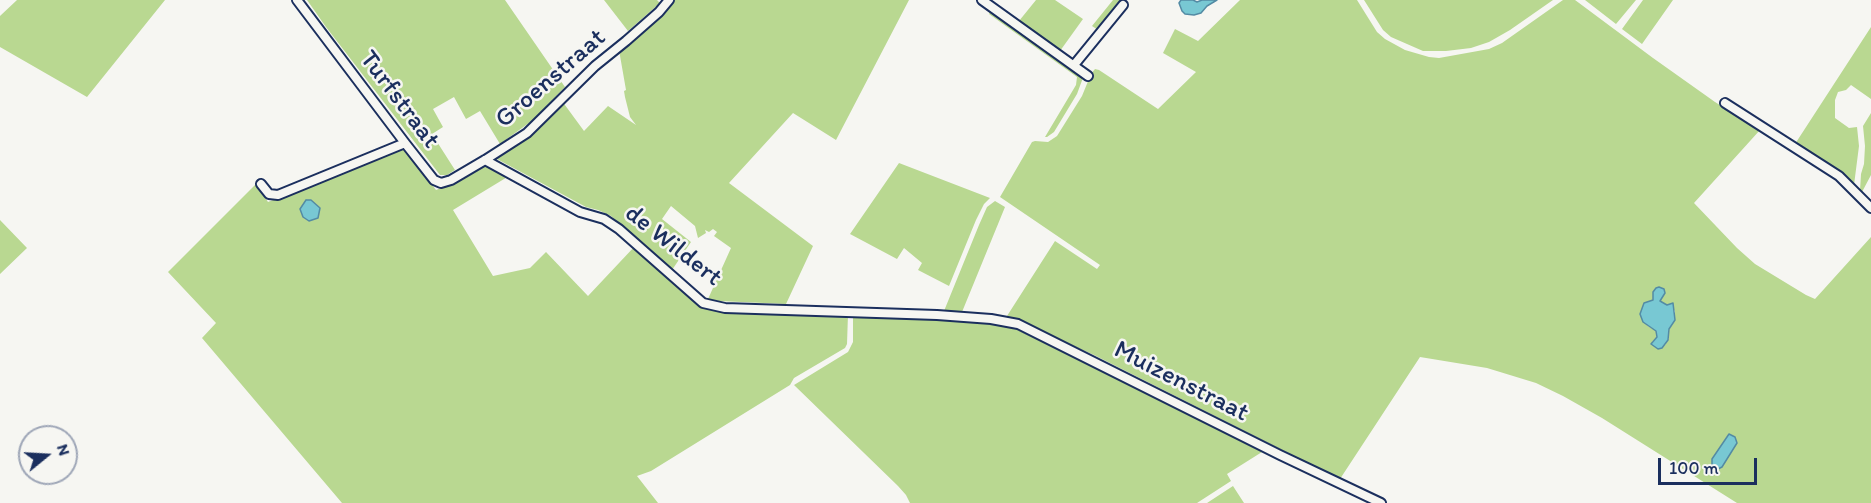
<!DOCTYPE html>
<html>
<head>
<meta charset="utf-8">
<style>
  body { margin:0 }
  #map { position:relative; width:1871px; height:503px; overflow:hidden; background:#f6f6f2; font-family:Itim,sans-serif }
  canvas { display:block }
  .north { position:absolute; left:18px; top:425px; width:60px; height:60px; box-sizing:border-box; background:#f6f6f2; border:2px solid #9ea6b7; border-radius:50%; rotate:72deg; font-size:16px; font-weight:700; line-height:24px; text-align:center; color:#1b2f5e }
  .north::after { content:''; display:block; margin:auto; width:21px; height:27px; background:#1b2f5e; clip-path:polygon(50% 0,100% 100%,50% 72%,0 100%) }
  .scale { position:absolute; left:1658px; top:458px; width:99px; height:27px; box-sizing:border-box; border:3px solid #1b2f5e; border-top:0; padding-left:8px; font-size:18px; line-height:21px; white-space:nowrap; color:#1b2f5e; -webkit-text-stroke:4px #f6f6f2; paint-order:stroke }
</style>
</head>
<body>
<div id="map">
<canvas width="1871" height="503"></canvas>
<div class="north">N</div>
<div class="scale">100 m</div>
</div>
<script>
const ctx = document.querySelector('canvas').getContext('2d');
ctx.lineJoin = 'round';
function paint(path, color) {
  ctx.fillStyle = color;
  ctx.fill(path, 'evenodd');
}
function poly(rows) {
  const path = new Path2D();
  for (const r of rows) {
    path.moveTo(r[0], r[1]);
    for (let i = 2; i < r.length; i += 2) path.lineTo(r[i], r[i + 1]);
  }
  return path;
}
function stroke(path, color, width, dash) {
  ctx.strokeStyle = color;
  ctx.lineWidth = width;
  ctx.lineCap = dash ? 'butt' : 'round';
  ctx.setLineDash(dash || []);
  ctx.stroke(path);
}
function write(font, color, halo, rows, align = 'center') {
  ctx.font = font + ' Itim,sans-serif';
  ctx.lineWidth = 5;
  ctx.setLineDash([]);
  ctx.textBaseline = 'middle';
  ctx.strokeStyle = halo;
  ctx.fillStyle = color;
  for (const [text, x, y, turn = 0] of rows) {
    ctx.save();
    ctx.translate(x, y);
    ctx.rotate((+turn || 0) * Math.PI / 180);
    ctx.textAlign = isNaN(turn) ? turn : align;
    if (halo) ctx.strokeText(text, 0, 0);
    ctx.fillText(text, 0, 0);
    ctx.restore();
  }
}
const green = poly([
  [17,0,165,0,87,97,0,47,0,16],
  [307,0,505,0,565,87,533,120,500,144,480,111,466,119,454,97,433,109,443,127,432,134,455,170,447,175,440,175,326,27],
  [604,0,657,0,660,3,628,31],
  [673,0,909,0,836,140,793,113,729,183,813,246,786,304,719,301,708,299,731,248,714,236,717,232,713,229,709,232,705,230,706,233,698,238,695,226,671,206,662,219,691,242,672,270,611,216,598,210,586,207,495,158,495,157,562,101,584,131,608,106,636,125,630,117,625,97,624,91,626,90,619,50,669,5],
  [1036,0,1055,0,1083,19,1060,51,1019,21],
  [1113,0,1122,0,1098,30,1092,26],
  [1240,0,1357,0,1377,32,1385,39,1405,50,1429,57,1439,58,1489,49,1502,43,1563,0,1575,0,1653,58,1715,102,1760,130,1694,203,1737,248,1755,264,1806,295,1815,299,1871,237,1871,503,1737,503,1602,418,1563,396,1536,383,1487,368,1420,357,1340,479,1094,355,1007,316,1055,241,1097,269,1100,265,1000,197,1032,142,1035,141,1048,142,1057,136,1082,96,1091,74,1095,69,1099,70,1158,109,1196,72,1163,53,1175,29,1198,41],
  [1662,288,1665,293,1660,301,1670,306,1675,311,1675,320,1669,329,1669,338,1665,345,1658,349,1652,342,1657,337,1656,331,1648,326,1640,314,1644,303,1653,300],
  [1364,0,1553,0,1510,30,1489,42,1471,48,1446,51,1423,51,1391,37,1383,30],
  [1585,0,1636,0,1616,24],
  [1643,0,1673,0,1642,44,1622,29],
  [991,9,1084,75,1077,94,1054,132,1047,137,1045,137,1076,85,1077,77,989,14],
  [1871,27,1871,99,1851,85,1846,90,1838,92,1835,100,1835,118,1849,128,1857,127,1859,146,1854,185,1834,169,1795,144],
  [1871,113,1871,175,1862,192,1860,191,1861,174,1864,164,1865,146,1863,126],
  [405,148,436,190,452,184,484,162,509,176,453,210,493,276,530,268,546,252,588,296,635,246,701,304,848,314,847,344,845,348,794,378,790,385,651,471,637,476,658,503,342,503,202,338,216,323,168,272,256,184,268,202],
  [899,163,990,198,984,204,976,220,949,286,918,270,922,263,904,248,897,259,850,234],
  [995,201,1005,207,962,312,944,311,979,225,987,207],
  [0,220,27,248,0,274],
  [853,315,994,323,1009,326,1096,367,1262,452,1227,474,1231,481,1197,503,910,503,906,495,898,486,794,385,848,352,853,342],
  [1233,486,1244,503,1207,503]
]);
const water = poly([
  [1181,0,1193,0,1197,2,1202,0,1217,0,1207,6,1201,13,1194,15,1185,14,1182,11,1179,3,1181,0],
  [306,200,311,200,320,208,318,218,309,221,303,217,300,209,306,200],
  [1659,287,1664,289,1665,293,1660,301,1667,305,1673,303,1675,320,1669,329,1668,340,1662,348,1658,349,1651,344,1657,337,1656,331,1643,322,1640,314,1644,303,1653,300,1653,292,1656,288,1659,287],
  [1729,434,1735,437,1737,443,1722,467,1716,470,1712,465,1712,459,1729,434]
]);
const minor = poly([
  [297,0,405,143,434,180,441,183,451,180,485,160,527,133,595,66,626,41,659,12,669,0],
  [982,0,1088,76],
  [1074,65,1123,5],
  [1725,103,1839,176,1871,208],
  [485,160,580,212,604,219,619,229,703,303,725,308,937,315,991,319,1018,324,1280,455,1381,503],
  [261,184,269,194,278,195,405,143]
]);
const streetNames = [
  ["Groenstraat",551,79,-41],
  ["Turfstraat",399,100,53],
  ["de Wildert",673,246,38],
  ["Muizenstraat",1181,382,27]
];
paint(green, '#b9d891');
paint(water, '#78c8d3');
stroke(water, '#538ba4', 1.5);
stroke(minor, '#1b2f5e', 12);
stroke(minor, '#f6f6f2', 8);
write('26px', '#1b2f5e', '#f6f6f2', streetNames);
</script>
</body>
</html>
